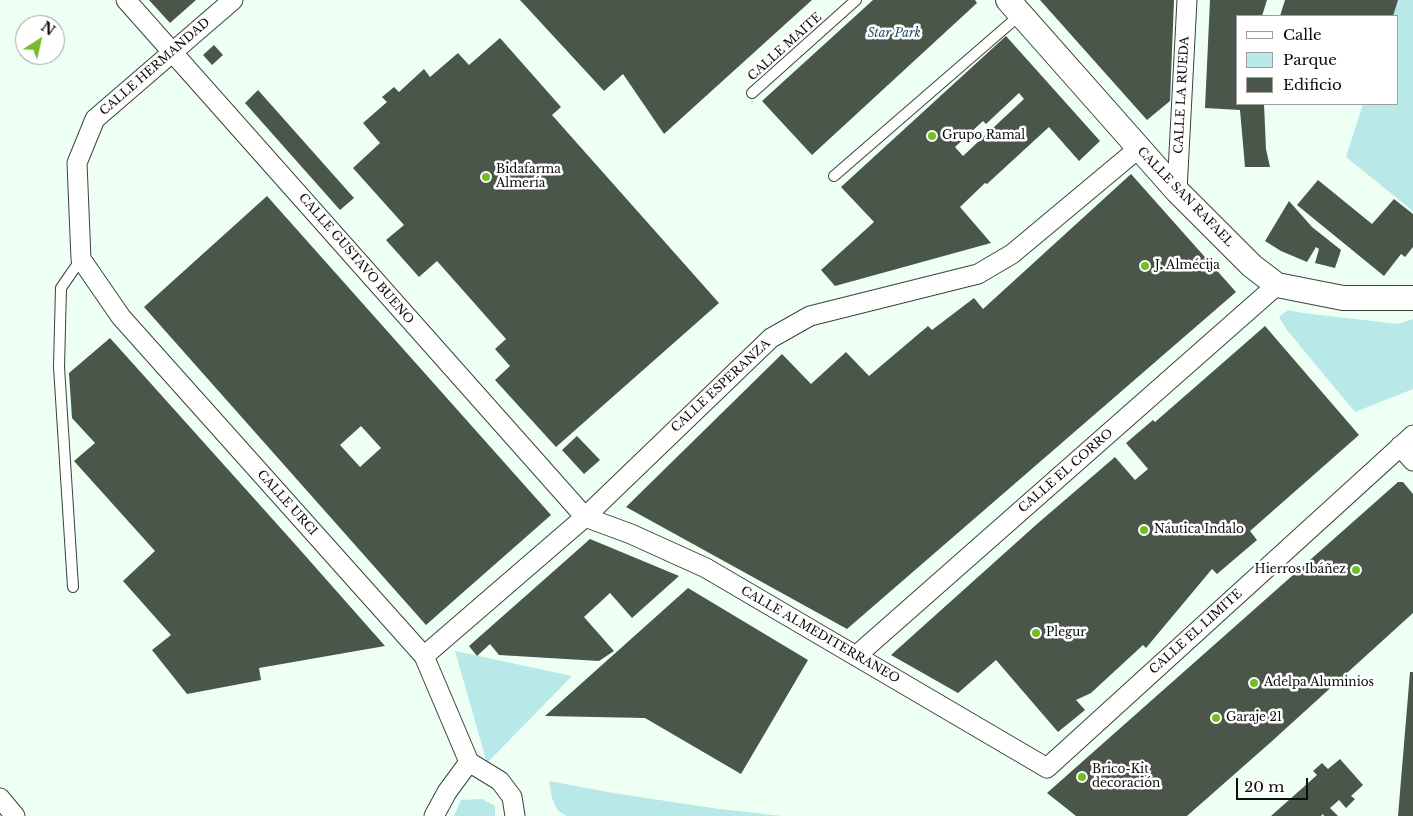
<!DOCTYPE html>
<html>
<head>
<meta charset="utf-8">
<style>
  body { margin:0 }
  #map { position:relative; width:1413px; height:816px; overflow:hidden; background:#eefff3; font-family:"Libre Baskerville",serif }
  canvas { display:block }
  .legend { position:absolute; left:1236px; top:15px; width:162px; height:90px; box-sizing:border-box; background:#fff; border:1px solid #9e9e9e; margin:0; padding:6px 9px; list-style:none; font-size:15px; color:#0d0d0d }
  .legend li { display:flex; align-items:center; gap:10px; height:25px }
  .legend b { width:25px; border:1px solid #9e9e9e }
  .north { position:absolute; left:15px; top:15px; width:50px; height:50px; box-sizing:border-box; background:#fff; border:1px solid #9e9e9e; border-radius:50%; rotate:35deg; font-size:14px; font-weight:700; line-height:20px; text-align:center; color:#0d0d0d }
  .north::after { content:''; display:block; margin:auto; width:18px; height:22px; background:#74bb28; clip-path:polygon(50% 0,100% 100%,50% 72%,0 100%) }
  .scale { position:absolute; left:1236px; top:778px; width:72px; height:22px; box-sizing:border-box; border:2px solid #0d0d0d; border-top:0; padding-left:6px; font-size:15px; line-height:18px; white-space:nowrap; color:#0d0d0d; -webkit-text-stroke:4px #fff; paint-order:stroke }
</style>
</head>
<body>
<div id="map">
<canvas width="1413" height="816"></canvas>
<ul class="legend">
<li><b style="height:6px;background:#fff"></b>Calle</li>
<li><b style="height:14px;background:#b8e8e8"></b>Parque</li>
<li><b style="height:14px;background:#4b564a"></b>Edificio</li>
</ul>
<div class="north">N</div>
<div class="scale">20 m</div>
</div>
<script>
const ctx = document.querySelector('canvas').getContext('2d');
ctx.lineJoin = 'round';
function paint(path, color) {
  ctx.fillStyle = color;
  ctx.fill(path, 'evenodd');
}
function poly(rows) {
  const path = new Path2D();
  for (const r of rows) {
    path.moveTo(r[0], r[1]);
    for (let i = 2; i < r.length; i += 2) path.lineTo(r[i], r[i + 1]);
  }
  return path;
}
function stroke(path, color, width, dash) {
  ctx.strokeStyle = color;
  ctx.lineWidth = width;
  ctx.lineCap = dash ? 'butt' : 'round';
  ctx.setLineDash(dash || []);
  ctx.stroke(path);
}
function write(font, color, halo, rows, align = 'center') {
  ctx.font = font + ' "Libre Baskerville",serif';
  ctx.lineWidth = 5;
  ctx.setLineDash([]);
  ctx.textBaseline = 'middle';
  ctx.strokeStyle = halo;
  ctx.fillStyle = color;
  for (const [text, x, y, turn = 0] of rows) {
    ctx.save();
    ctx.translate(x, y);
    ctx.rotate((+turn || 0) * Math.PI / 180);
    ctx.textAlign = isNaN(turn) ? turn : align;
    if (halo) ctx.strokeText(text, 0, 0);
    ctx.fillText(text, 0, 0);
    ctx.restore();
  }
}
const green = poly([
  [1396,0,1413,0,1413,211,1346,157,1363,104,1397,104,1397,16,1391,16],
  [1288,310,1303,313,1398,324,1413,319,1413,389,1355,412,1287,330,1279,317],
  [455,651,572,676,487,763],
  [549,781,613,793,719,809,782,816,567,816,558,811,552,798],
  [482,799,495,806,495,816,454,816,461,800]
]);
const building = poly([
  [149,0,196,0,170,23],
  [520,0,812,0,664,134,623,74,604,91],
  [873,0,975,0,977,3,812,155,762,101],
  [1040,0,1174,0,1170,101,1147,120],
  [1210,0,1267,0,1262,16,1237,16,1237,104,1264,104,1266,149,1270,167,1245,167,1240,110,1205,108],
  [1285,0,1398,0,1393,16,1280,16],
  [1006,36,1100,141,1079,161,1049,127,987,184,985,183,960,207,991,243,835,286,821,270,874,222,841,187],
  [1019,93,1024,99,963,156,955,147,983,121,986,124],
  [500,38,561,107,552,115,719,303,556,447,495,380,510,366,495,349,506,339,437,261,419,277,386,240,404,225,353,168,380,143,363,123,387,102,382,97,394,87,399,92,424,69,430,77,458,53,469,65],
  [214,45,223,55,212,65,203,55],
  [258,90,354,198,340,210,245,103],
  [1131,174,1236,292,847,629,626,507,782,354,811,384,846,352,869,376,928,326,932,330,974,298,983,309],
  [1318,180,1372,224,1394,199,1413,214,1413,247,1405,257,1401,254,1384,276,1297,205],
  [267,196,551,515,426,625,144,307],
  [361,426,381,448,360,467,340,445],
  [1289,201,1312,227,1341,250,1335,268,1315,263,1319,249,1316,247,1307,262,1281,251,1265,241],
  [1265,326,1359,435,1250,531,1257,540,1217,574,1212,569,1146,648,1143,645,1091,693,1076,700,1085,710,1058,732,996,660,958,693,891,655,1037,524,1115,457,1135,480,1148,469,1126,443,1153,420,1155,422],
  [110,338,294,543,385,646,259,668,261,680,187,694,152,650,171,635,123,581,155,551,74,461,95,443,72,418,69,373],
  [577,436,600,460,584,474,562,450],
  [1398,482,1403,482,1413,494,1413,613,1271,742,1187,816,1076,816,1047,793],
  [590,539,679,576,632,618,610,593,584,617,614,651,599,661,499,655,490,644,477,656,469,646],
  [688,588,808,660,741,774,645,718,545,716],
  [1410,672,1413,672,1413,816,1398,816],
  [1340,759,1363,785,1351,796,1355,799,1346,808,1339,800,1330,808,1338,816,1324,816,1323,814,1321,816,1271,816,1317,775,1313,771,1322,763,1328,769]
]);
const service = poly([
  [752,93,856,0],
  [834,176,1021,14],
  [73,587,59,367,61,288,81,259]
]);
const minor = poly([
  [126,0,585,517,631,534,706,568,1047,768,1413,435],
  [233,0,95,119,77,163,81,259,121,317,424,656,469,762],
  [1177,191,1187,0],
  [1400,446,1413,461],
  [424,656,585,517,771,338,810,316,978,274,1012,254,1139,148],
  [856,656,1277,285],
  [0,798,15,816],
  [434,816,447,792,469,762,500,781,512,797,515,816]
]);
const tertiary = poly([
  [1008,0,1177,191,1252,266,1277,285,1343,298,1413,298]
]);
const markers = [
  [932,136,5,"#74bb28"],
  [486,177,5,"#74bb28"],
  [1145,266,5,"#74bb28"],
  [1144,530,5,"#74bb28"],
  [1356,570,5,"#74bb28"],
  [1036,633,5,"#74bb28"],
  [1254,683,5,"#74bb28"],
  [1216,718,5,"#74bb28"],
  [1082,777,5,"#74bb28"]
];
const parkNames = [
  ["Star Park",894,34]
];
const streetNames = [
  ["CALLE MAITE",785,47,-42],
  ["CALLE HERMANDAD",155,67,-41],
  ["CALLE LA RUEDA",1182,95,-87],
  ["CALLE SAN RAFAEL",1185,197,46],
  ["CALLE GUSTAVO BUENO",356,259,49],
  ["CALLE ESPERANZA",721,386,-43],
  ["CALLE EL CORRO",1066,471,-41],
  ["CALLE URCI",287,503,48],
  ["CALLE EL LIMITE",1196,632,-42],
  ["CALLE ALMEDITERRANEO",820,635,30]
];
const poiNames = [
  ["Grupo Ramal",942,136],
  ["Bidafarma",496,170],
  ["Almería",496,184],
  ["J. Almécija",1155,266],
  ["Náutica Indalo",1154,530],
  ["Hierros Ibáñez",1346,570,"right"],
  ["Plegur",1046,633],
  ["Adelpa Aluminios",1264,683],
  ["Garaje 21",1226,718],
  ["Brico-Kit",1092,770],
  ["decoración",1092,784]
];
paint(green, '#b8e8e8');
paint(building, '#4b564a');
stroke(service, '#404040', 12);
stroke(minor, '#404040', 21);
stroke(tertiary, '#404040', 26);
stroke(service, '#fff', 10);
stroke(minor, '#fff', 19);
stroke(tertiary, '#fff', 24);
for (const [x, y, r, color] of markers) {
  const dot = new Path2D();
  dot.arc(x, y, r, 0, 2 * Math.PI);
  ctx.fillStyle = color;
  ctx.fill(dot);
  stroke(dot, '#fff', 2);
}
write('italic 12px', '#1f4e64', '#fff', parkNames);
write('12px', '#0d0d0d', '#fff', streetNames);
write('12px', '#0d0d0d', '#fff', poiNames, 'left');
</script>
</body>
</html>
